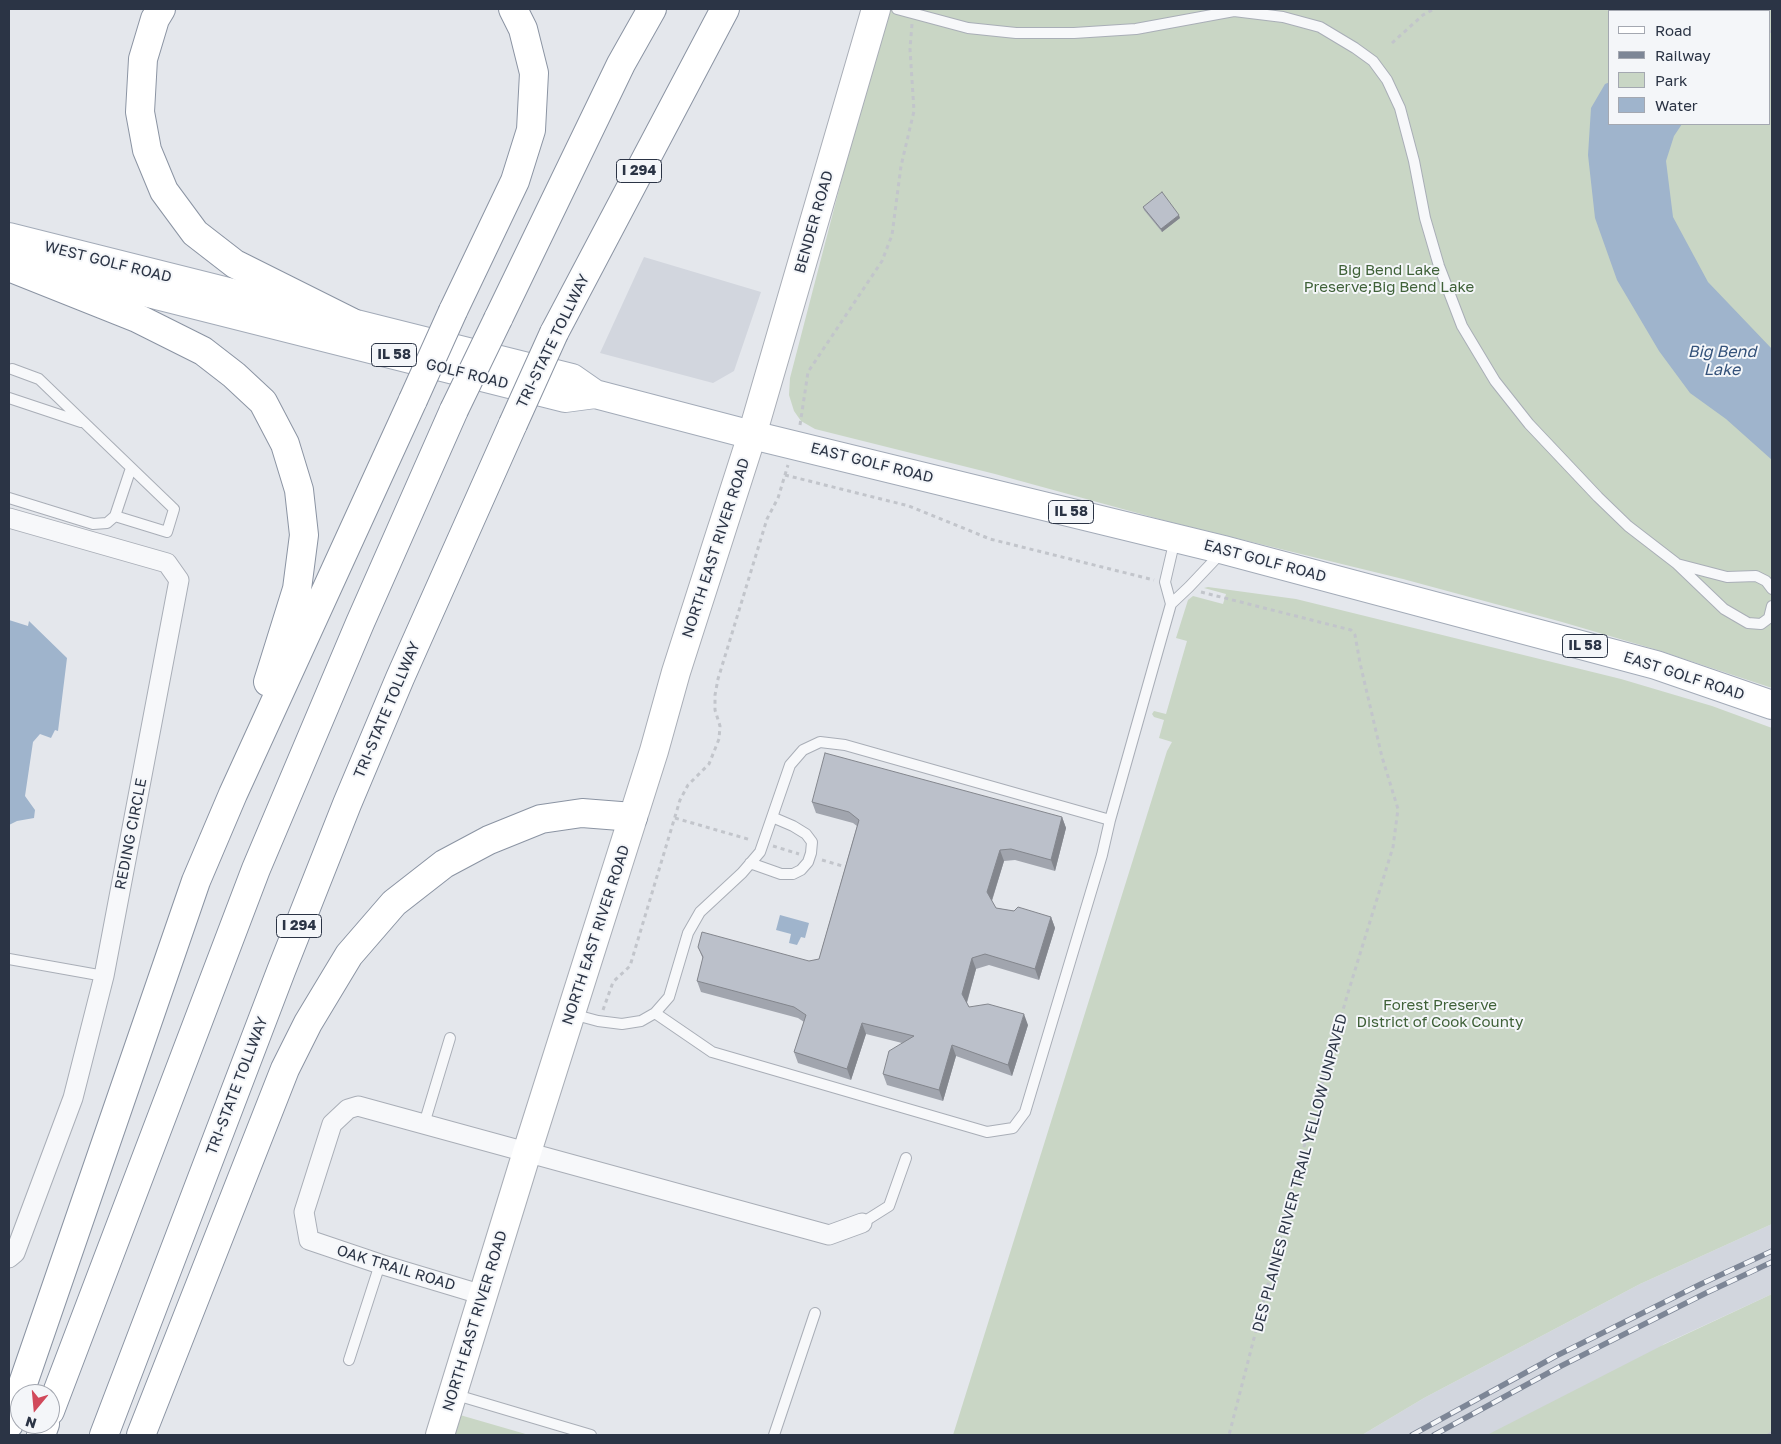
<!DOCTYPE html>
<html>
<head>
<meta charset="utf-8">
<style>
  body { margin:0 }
  #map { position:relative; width:1781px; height:1444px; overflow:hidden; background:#e4e7ec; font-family:"Golos Text",sans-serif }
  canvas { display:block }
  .frame { position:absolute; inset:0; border:10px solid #2b3445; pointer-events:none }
  .legend { position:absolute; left:1608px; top:10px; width:162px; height:115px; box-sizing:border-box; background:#f4f6f9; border:1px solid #a4a8b1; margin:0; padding:6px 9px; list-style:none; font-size:15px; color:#2b3445 }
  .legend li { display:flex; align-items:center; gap:10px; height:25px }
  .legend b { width:25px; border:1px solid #a4a8b1 }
  .north { position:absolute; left:10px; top:1384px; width:50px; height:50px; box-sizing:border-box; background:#f4f6f9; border:1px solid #a4a8b1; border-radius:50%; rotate:197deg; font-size:14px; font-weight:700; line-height:20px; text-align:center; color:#2b3445 }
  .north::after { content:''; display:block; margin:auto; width:18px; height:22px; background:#d1495b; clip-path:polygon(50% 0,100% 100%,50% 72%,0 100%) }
</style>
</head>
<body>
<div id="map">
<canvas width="1781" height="1444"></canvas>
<div class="frame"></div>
<ul class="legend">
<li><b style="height:6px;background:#fff"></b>Road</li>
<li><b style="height:6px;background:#7d8696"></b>Railway</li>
<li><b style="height:14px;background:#c9d6c5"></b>Park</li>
<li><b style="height:14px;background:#9fb4cc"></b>Water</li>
</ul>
<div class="north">N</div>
</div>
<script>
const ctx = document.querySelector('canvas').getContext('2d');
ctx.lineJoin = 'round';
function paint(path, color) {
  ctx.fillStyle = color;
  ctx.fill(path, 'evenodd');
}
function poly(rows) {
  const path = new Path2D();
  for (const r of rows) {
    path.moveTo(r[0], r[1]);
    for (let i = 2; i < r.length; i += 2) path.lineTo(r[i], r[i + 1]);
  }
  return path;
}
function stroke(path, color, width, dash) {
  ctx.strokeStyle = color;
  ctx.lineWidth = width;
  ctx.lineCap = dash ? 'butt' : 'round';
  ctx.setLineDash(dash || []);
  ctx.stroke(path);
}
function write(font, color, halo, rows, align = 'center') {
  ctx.font = font + ' "Golos Text",sans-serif';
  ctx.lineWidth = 4;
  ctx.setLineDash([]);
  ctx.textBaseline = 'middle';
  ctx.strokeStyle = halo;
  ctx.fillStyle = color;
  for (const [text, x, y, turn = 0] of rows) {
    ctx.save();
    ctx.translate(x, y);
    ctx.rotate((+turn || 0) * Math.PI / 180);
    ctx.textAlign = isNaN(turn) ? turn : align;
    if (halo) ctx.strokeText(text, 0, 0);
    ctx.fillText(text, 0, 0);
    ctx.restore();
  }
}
const built = poly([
  [644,257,761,292,734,371,713,383,600,353],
  [1772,1224,1772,1294,1664,1344,1559,1435,1362,1435,1424,1398,1640,1284]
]);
const green = poly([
  [886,9,1772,9,1772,688,1654,649,1562,622,1403,579,1170,522,995,474,815,429,801,421,794,411,789,395,790,378],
  [1610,11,1770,11,1770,124,1610,124],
  [1208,587,1296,599,1621,679,1712,706,1772,728,1772,1224,1640,1284,1424,1398,1362,1435,953,1435,1167,751,1172,742,1159,738,1164,720,1154,717,1152,714,1154,711,1166,714,1187,641,1176,638,1188,600,1193,596,1223,604,1226,594,1204,588],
  [1772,1294,1772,1435,1487,1435,1663,1345],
  [460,1415,529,1435,453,1435]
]);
const water = poly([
  [1610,82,1610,124,1682,124,1674,136,1666,161,1673,217,1708,282,1772,349,1772,460,1726,419,1690,393,1659,351,1617,280,1595,218,1588,155,1591,108,1605,84],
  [9,620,28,626,29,621,67,658,58,731,55,730,51,738,40,734,33,742,25,796,35,810,34,818,17,821,9,825],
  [780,915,809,923,805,938,801,937,797,945,789,943,791,934,776,930]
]);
const path = poly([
  [1697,9,1705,11],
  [1770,31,1772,32],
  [1392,43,1423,15,1434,9],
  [800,425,808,372,882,261,892,235,901,166,914,111,910,49,912,24],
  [785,475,909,506,990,539,1154,580],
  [1201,592,1351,630,1355,635,1360,663,1382,757,1398,809,1393,847,1347,996,1298,1168,1229,1435],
  [675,818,751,840],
  [773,846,799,854],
  [822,860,849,868],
  [603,1010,613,982,630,966,680,800,688,785,709,764,719,739,720,726,715,710,715,695,718,679,767,519,778,498,788,465],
  [1768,1435,1772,1433]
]);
const lane = poly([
  [897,9,968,28,1016,33,1074,33,1136,29,1234,11,1283,17,1320,27,1355,48,1373,61,1387,80,1400,108,1414,161,1425,218,1439,266,1462,326,1495,381,1529,424,1598,497,1628,526,1676,563,1724,609,1748,623,1761,624,1769,618,1772,606],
  [12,369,39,379,174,509,167,532,115,516,131,468],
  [9,398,81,422],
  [9,498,93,524,107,523,115,516],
  [1677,564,1727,577,1756,576,1766,581,1772,589],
  [1171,604,1189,587,1223,551],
  [750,863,781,874,793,874,801,870,808,862,811,853,812,842,806,834,793,826,772,817],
  [9,959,104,976],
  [655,1013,712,1052,987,1132,1013,1128,1025,1112,1102,855,1110,820,1171,604,1165,582,1175,539],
  [572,1014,598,1021,622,1024,641,1021,655,1013,669,997,688,933,700,912,742,873,760,852,790,765,803,750,820,742,845,745,1110,820],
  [424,1124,450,1038],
  [862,1223,889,1206,906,1158],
  [349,1360,380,1264],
  [453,1394,591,1435],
  [774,1435,815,1313]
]);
const street = poly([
  [9,518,167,563,179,580,104,976,73,1098,15,1253,9,1258],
  [483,1295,380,1264,309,1240,304,1212,332,1124,348,1109,358,1106,829,1235,862,1223]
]);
const secondary = poly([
  [440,1435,527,1152,654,751,676,672,752,435,876,9]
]);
const primary = poly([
  [9,237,572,378,595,394,752,435,1224,550,1656,665,1772,705],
  [17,260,565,398,595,394]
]);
const highway = poly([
  [161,9,155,19,143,59,140,112,147,150,164,191,195,233,235,264,351,322],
  [9,267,137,318,203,351,234,375,263,402,285,444,299,490,304,535,297,589,268,682],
  [453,311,515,181,531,130,534,73,523,29,513,9],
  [498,319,621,64,652,9],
  [554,333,725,9],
  [50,1411,256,869,360,623,454,410],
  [9,1424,196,881,233,794,413,400],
  [41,1435,45,1424],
  [104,1435,281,971,347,804,400,678,513,424],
  [141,1435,285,1069,308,1023,349,955,394,903,444,864,489,840,541,819,582,813,633,817]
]);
const rail = poly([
  [1412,1435,1556,1356,1701,1284,1772,1251],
  [1434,1435,1561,1366,1706,1293,1772,1262]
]);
const highwayBridge = poly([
  [413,400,453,311],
  [454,410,498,319],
  [513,424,554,333]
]);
const wall = poly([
  [1143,207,1180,218,1162,232,1144,210],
  [812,802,1062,817,1066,828,1055,871,1015,860,1004,861,992,901,996,908,1051,917,1055,928,1039,980,989,965,976,969,967,1003,969,1007,1028,1025,1012,1076,956,1056,943,1101,887,1085,883,1074,902,1043,866,1034,851,1080,798,1063,794,1052,804,1022,798,1018,701,992,697,981,703,959,698,947,809,961,819,959,857,826,853,823,816,813]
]);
const shadedWall = poly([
  [1179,215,1180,218,1162,232,1161,229],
  [1062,817,1066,828,1055,871,1051,860],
  [1000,850,1004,861,991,903,987,892],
  [1051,917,1055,928,1039,980,1035,969],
  [972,958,976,969,966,1005,962,994],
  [1024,1014,1028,1025,1012,1076,1008,1065],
  [862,1023,866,1034,851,1080,847,1069],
  [952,1045,956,1056,943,1101,939,1090]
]);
const building = poly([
  [1162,192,1179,215,1161,229,1143,207,1162,192],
  [825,753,1062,817,1051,860,1011,849,1000,850,987,892,996,908,1014,911,1018,907,1051,917,1035,969,985,954,972,958,962,994,969,1007,988,1004,1024,1014,1008,1065,952,1045,939,1090,883,1074,889,1051,914,1036,862,1023,847,1069,794,1052,806,1015,794,1007,697,981,703,957,698,947,702,932,809,961,819,959,859,820,849,812,812,802,825,753]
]);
const shields = [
  [639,171,45],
  [394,355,45],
  [1071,512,45],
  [1585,646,45],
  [299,926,45]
];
const shieldNames = [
  ["I 294",639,171],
  ["IL 58",394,355],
  ["IL 58",1071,512],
  ["IL 58",1585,646],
  ["I 294",299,926]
];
const streetNames = [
  ["BENDER ROAD",814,222,-74],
  ["WEST GOLF ROAD",108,262,14],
  ["TRI-STATE TOLLWAY",553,341,-64],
  ["GOLF ROAD",467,374,14],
  ["EAST GOLF ROAD",872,463,14],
  ["NORTH EAST RIVER ROAD",716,548,-72],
  ["EAST GOLF ROAD",1265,561,15],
  ["EAST GOLF ROAD",1684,676,18],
  ["TRI-STATE TOLLWAY",387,710,-67],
  ["REDING CIRCLE",131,834,-79],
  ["NORTH EAST RIVER ROAD",596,935,-72],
  ["TRI-STATE TOLLWAY",237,1086,-69],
  ["DES PLAINES RIVER TRAIL YELLOW UNPAVED",1300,1173,-75],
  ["OAK TRAIL ROAD",396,1268,17],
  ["NORTH EAST RIVER ROAD",475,1321,-73]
];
const parkNames = [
  ["Big Bend Lake",1389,270],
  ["Preserve;Big Bend Lake",1389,287],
  ["Forest Preserve",1440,1005],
  ["District of Cook County",1440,1022]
];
const waterNames = [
  ["Big Bend",1722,352],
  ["Lake",1722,370]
];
paint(built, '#d2d6de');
paint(green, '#c9d6c5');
paint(water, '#9fb4cc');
stroke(lane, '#a9aeb7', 12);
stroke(street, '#a9aeb7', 21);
stroke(secondary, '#a9aeb7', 30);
stroke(primary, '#a3abb8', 30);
stroke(highway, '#8b94a3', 30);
stroke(path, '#c2c5cb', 3, [4, 4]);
stroke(lane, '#f7f8fa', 10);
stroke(street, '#f7f8fa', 19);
stroke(secondary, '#fff', 28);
stroke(primary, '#fff', 28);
stroke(highway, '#fff', 28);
stroke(rail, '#7d8696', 5.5);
stroke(rail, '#f4f6f9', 4, [11]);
stroke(highwayBridge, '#8b94a3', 30, []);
stroke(highwayBridge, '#fff', 28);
paint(wall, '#a1a5ae');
paint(shadedWall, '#83868d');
paint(building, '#bbc0ca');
stroke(building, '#83868d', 1);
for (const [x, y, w] of shields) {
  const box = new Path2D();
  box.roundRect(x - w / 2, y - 11.5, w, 23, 4);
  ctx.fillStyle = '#f4f6f9';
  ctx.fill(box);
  stroke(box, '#2b3445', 1);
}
write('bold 14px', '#2b3445', null, shieldNames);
write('15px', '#2b3445', '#f4f6f9', streetNames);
write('15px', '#3f6138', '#f4f6f9', parkNames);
write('italic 16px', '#34527a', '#f4f6f9', waterNames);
</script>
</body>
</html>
